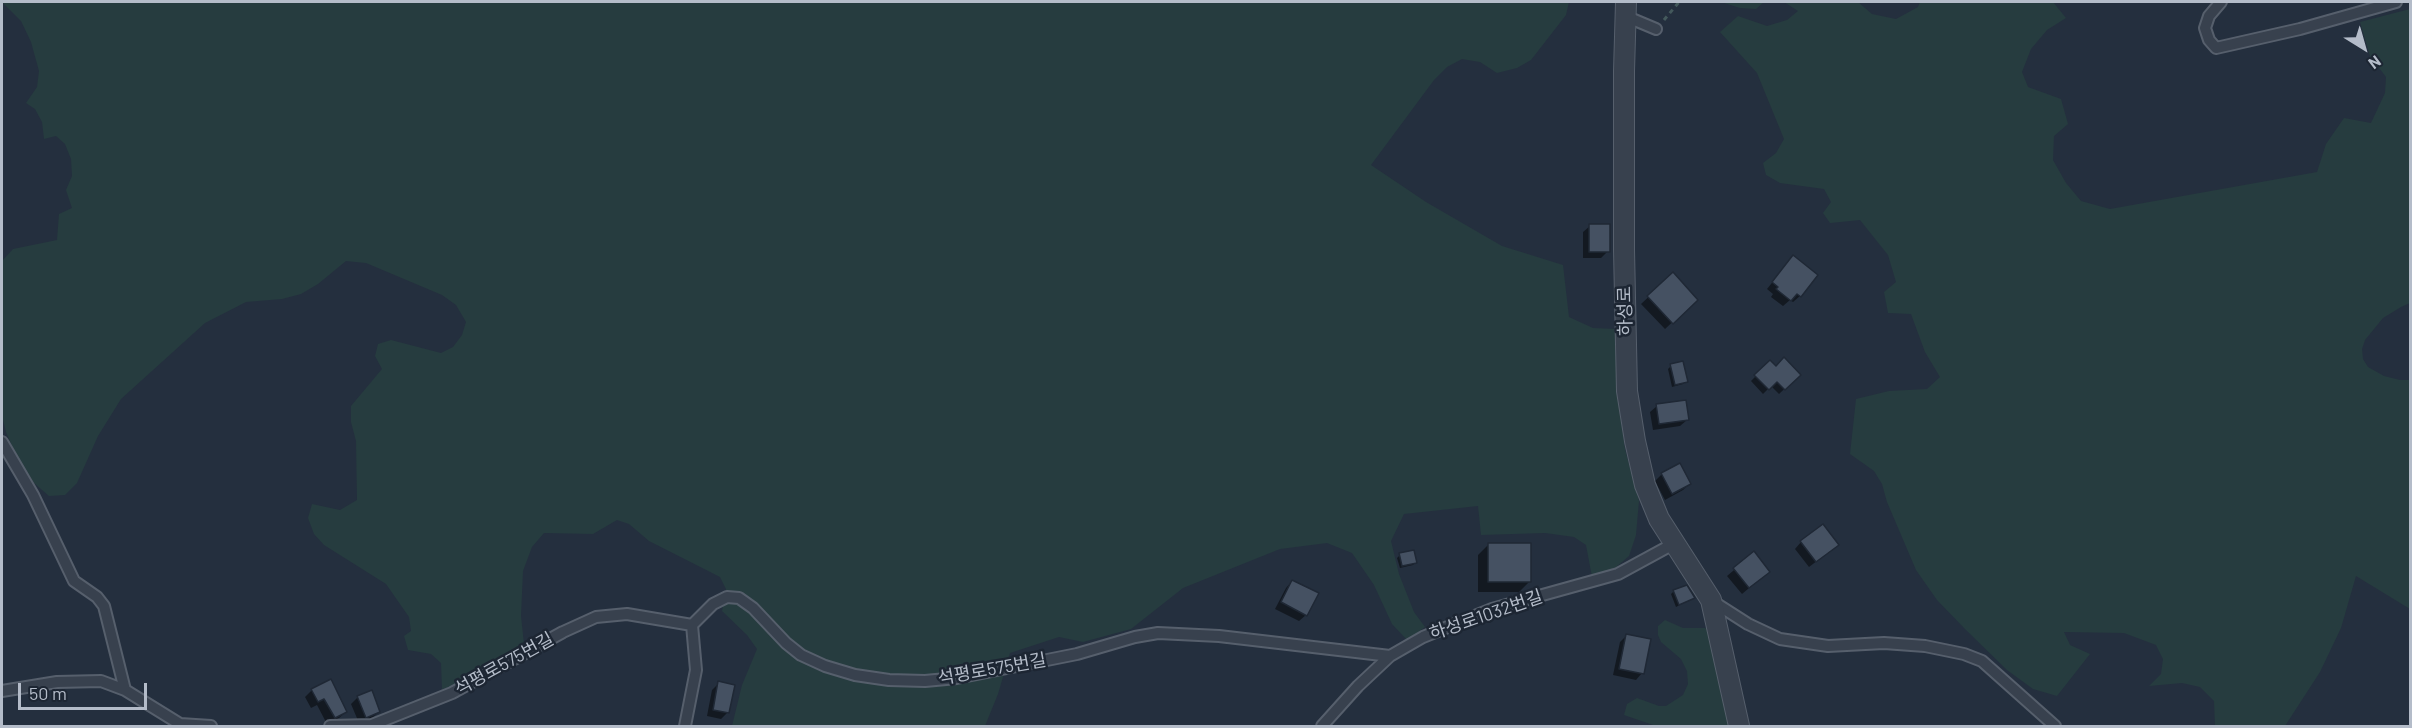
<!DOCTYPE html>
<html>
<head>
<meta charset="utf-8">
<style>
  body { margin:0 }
  #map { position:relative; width:2412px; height:728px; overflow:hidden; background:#242f3e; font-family:Barlow,sans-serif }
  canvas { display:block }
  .frame { position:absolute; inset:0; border:3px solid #b4bcc9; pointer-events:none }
  .north { position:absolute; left:2334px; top:18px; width:60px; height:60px; -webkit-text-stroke:4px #1d2633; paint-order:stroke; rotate:143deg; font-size:16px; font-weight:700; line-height:24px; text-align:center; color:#b4bcc9 }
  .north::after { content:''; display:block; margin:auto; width:21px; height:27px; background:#b4bcc9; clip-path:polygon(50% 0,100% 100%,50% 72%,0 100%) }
  .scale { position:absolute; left:18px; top:683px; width:129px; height:27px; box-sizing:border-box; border:3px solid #b4bcc9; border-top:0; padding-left:8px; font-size:18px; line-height:21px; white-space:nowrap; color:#b4bcc9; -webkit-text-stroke:4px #1d2633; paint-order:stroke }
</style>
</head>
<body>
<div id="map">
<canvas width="2412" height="728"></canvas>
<div class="frame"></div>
<div class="north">N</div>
<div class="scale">50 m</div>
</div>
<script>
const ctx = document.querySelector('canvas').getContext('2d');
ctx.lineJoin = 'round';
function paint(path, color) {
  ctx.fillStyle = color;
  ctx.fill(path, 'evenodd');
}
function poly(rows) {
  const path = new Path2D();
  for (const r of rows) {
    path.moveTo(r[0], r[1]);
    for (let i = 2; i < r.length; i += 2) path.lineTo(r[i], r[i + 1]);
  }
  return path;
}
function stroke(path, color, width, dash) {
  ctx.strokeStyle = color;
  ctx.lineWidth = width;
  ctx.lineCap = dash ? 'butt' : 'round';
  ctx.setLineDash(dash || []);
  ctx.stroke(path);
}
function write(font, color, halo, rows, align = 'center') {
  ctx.font = font + ' Barlow,"Noto Sans KR",sans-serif';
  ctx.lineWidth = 5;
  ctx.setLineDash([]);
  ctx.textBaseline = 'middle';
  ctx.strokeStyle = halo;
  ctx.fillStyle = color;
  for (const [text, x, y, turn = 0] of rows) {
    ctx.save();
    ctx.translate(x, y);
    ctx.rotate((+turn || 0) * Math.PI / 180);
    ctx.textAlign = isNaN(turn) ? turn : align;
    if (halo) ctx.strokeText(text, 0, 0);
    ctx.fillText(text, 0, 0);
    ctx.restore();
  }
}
const green = poly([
  [2,2,1569,2,1566,15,1531,60,1517,68,1497,73,1480,62,1462,59,1447,67,1434,80,1371,165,1426,202,1502,246,1563,265,1569,317,1593,328,1615,329,1618,395,1625,449,1639,501,1636,535,1629,556,1615,568,1592,577,1586,545,1574,537,1545,533,1481,535,1478,506,1404,514,1391,541,1399,574,1414,612,1425,627,1407,640,1392,624,1374,585,1352,553,1327,543,1280,549,1183,588,1131,629,1083,642,1059,637,1010,653,998,694,985,726,732,726,742,685,757,649,747,635,722,611,726,589,720,577,649,541,629,524,617,520,593,534,544,533,532,547,523,571,521,616,524,644,458,685,442,689,441,663,431,654,408,650,404,636,411,631,409,617,386,584,324,545,314,534,308,518,312,504,340,510,357,500,356,441,351,422,351,406,382,369,375,356,378,344,391,340,441,353,453,347,462,335,466,322,456,305,442,295,366,263,346,261,318,284,301,294,282,299,246,302,205,323,121,399,98,436,77,483,65,495,49,496,34,483,18,460,6,432,2,416,2,261,13,249,57,240,59,214,72,208,66,190,72,176,71,159,65,144,56,136,44,139,42,122,35,109,26,103,37,87,39,71,31,42,21,21],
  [1721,2,1764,2,1756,9,1740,8],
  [1784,2,1858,2,1872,14,1896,19,1918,7,1920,2,2053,2,2066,18,2047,30,2031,49,2022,72,2028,87,2061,99,2068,124,2054,136,2053,160,2066,183,2081,201,2110,209,2317,172,2326,144,2344,118,2371,123,2385,93,2386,77,2370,56,2360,22,2410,9,2410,303,2401,307,2383,318,2365,340,2362,349,2363,359,2368,367,2384,376,2400,380,2410,380,2410,609,2356,576,2341,628,2320,672,2285,726,2215,726,2214,701,2200,687,2182,683,2149,686,2161,674,2163,659,2156,645,2124,633,2064,632,2070,645,2090,654,2057,696,2033,689,2007,670,1965,629,1937,600,1916,570,1887,502,1882,484,1874,471,1850,454,1856,399,1889,391,1927,389,1940,377,1925,352,1911,314,1888,313,1884,292,1896,282,1888,255,1860,220,1830,223,1823,213,1831,202,1824,189,1780,183,1766,175,1763,163,1776,153,1784,139,1757,73,1720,32,1738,16,1767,26,1787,20,1798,11],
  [1665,620,1683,628,1705,628,1709,631,1729,726,1656,726,1624,715,1627,704,1637,698,1659,706,1666,706,1683,695,1688,684,1687,671,1681,659,1661,642,1658,635,1658,626]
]);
const shadow = poly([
  [1590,226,1608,251,1601,258,1583,258,1583,232],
  [1787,264,1800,296,1793,302,1790,300,1783,306,1771,297,1773,294,1767,289],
  [1672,275,1696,300,1665,329,1641,304],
  [1770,362,1776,368,1799,375,1779,394,1771,386,1763,394,1751,381],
  [1671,366,1686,381,1683,384,1672,387,1668,369],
  [1657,406,1687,420,1680,426,1653,430,1650,412],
  [1679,465,1689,484,1683,490,1665,500,1655,481,1661,475],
  [1801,542,1830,551,1809,567,1795,549],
  [1488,545,1530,581,1519,592,1478,592,1478,555],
  [1753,554,1761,578,1742,594,1727,576],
  [1400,555,1416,562,1413,565,1400,568,1397,558],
  [1292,581,1306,615,1299,621,1275,609,1286,588],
  [1674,591,1693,598,1676,607,1671,594],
  [1627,635,1642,673,1636,680,1613,675,1620,642],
  [719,683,728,712,721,719,707,716,712,690],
  [312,690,346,712,339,718,327,724,317,705,311,708,305,697],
  [358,697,379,712,372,718,359,723,351,704]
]);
const building = poly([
  [1589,224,1610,224,1610,252,1589,252,1589,224],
  [1793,255,1818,275,1801,297,1797,294,1791,301,1776,289,1778,287,1772,282,1793,255],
  [1673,272,1698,300,1673,324,1647,296,1673,272],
  [1784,357,1801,375,1785,390,1777,382,1769,390,1754,375,1770,360,1776,366,1784,357],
  [1683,361,1688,382,1675,385,1670,364,1683,361],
  [1686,400,1689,420,1659,424,1656,404,1686,400],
  [1680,463,1691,484,1672,494,1661,473,1680,463],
  [1823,524,1839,545,1816,562,1800,541,1823,524],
  [1488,543,1531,543,1531,582,1488,582,1488,543],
  [1414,550,1417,563,1402,566,1399,553,1414,550],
  [1754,551,1770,572,1749,588,1733,568,1754,551],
  [1292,580,1319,593,1307,616,1281,602,1292,580],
  [1687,585,1695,598,1679,605,1673,590,1687,585],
  [1626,634,1651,639,1644,674,1619,669,1626,634],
  [331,679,347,712,335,718,324,699,318,702,311,689,331,679],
  [718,681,735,685,729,713,713,710,718,681],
  [372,690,380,712,366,718,357,696,372,690]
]);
const path = poly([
  [1664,20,1679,2]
]);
const lane = poly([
  [2221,2,2209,16,2205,28,2209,40,2216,48,2300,29,2396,2],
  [1625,16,1656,29],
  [2,442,33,495,74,581,97,597,104,606,125,690],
  [1712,601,1748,624,1780,639,1828,646,1884,643,1925,646,1964,654,1982,661,2055,726],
  [2,691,57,682,101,681,125,690,180,724,211,726],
  [330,726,372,725,452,693,563,632,596,617,627,614,692,625,713,604,727,597,739,598,753,608,786,643,801,655,825,666,855,675,889,680,925,681,957,678,1077,654,1135,637,1158,633,1219,636,1390,656],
  [685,726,696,670,692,625],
  [1322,726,1358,686,1390,656,1423,637,1492,609,1618,574,1675,543]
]);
const street = poly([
  [1626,2,1624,71,1624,250,1627,391,1635,441,1645,485,1659,519,1711,600,1739,726]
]);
const streetNames = [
  ["하성로",1625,311,-91],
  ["하성로1032번길",1486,615,-19],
  ["석평로575번길",504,664,-29],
  ["석평로575번길",992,669,-10]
];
paint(green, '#263c3f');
paint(shadow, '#0007');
paint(building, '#455162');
stroke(building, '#1f2835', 1.5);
stroke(lane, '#565f6c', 14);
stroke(street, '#565f6c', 22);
stroke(path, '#44595c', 3, [4.5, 4.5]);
stroke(lane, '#38414e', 10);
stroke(street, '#38414e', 20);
write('18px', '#b4bcc9', '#1d2633', streetNames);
</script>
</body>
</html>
